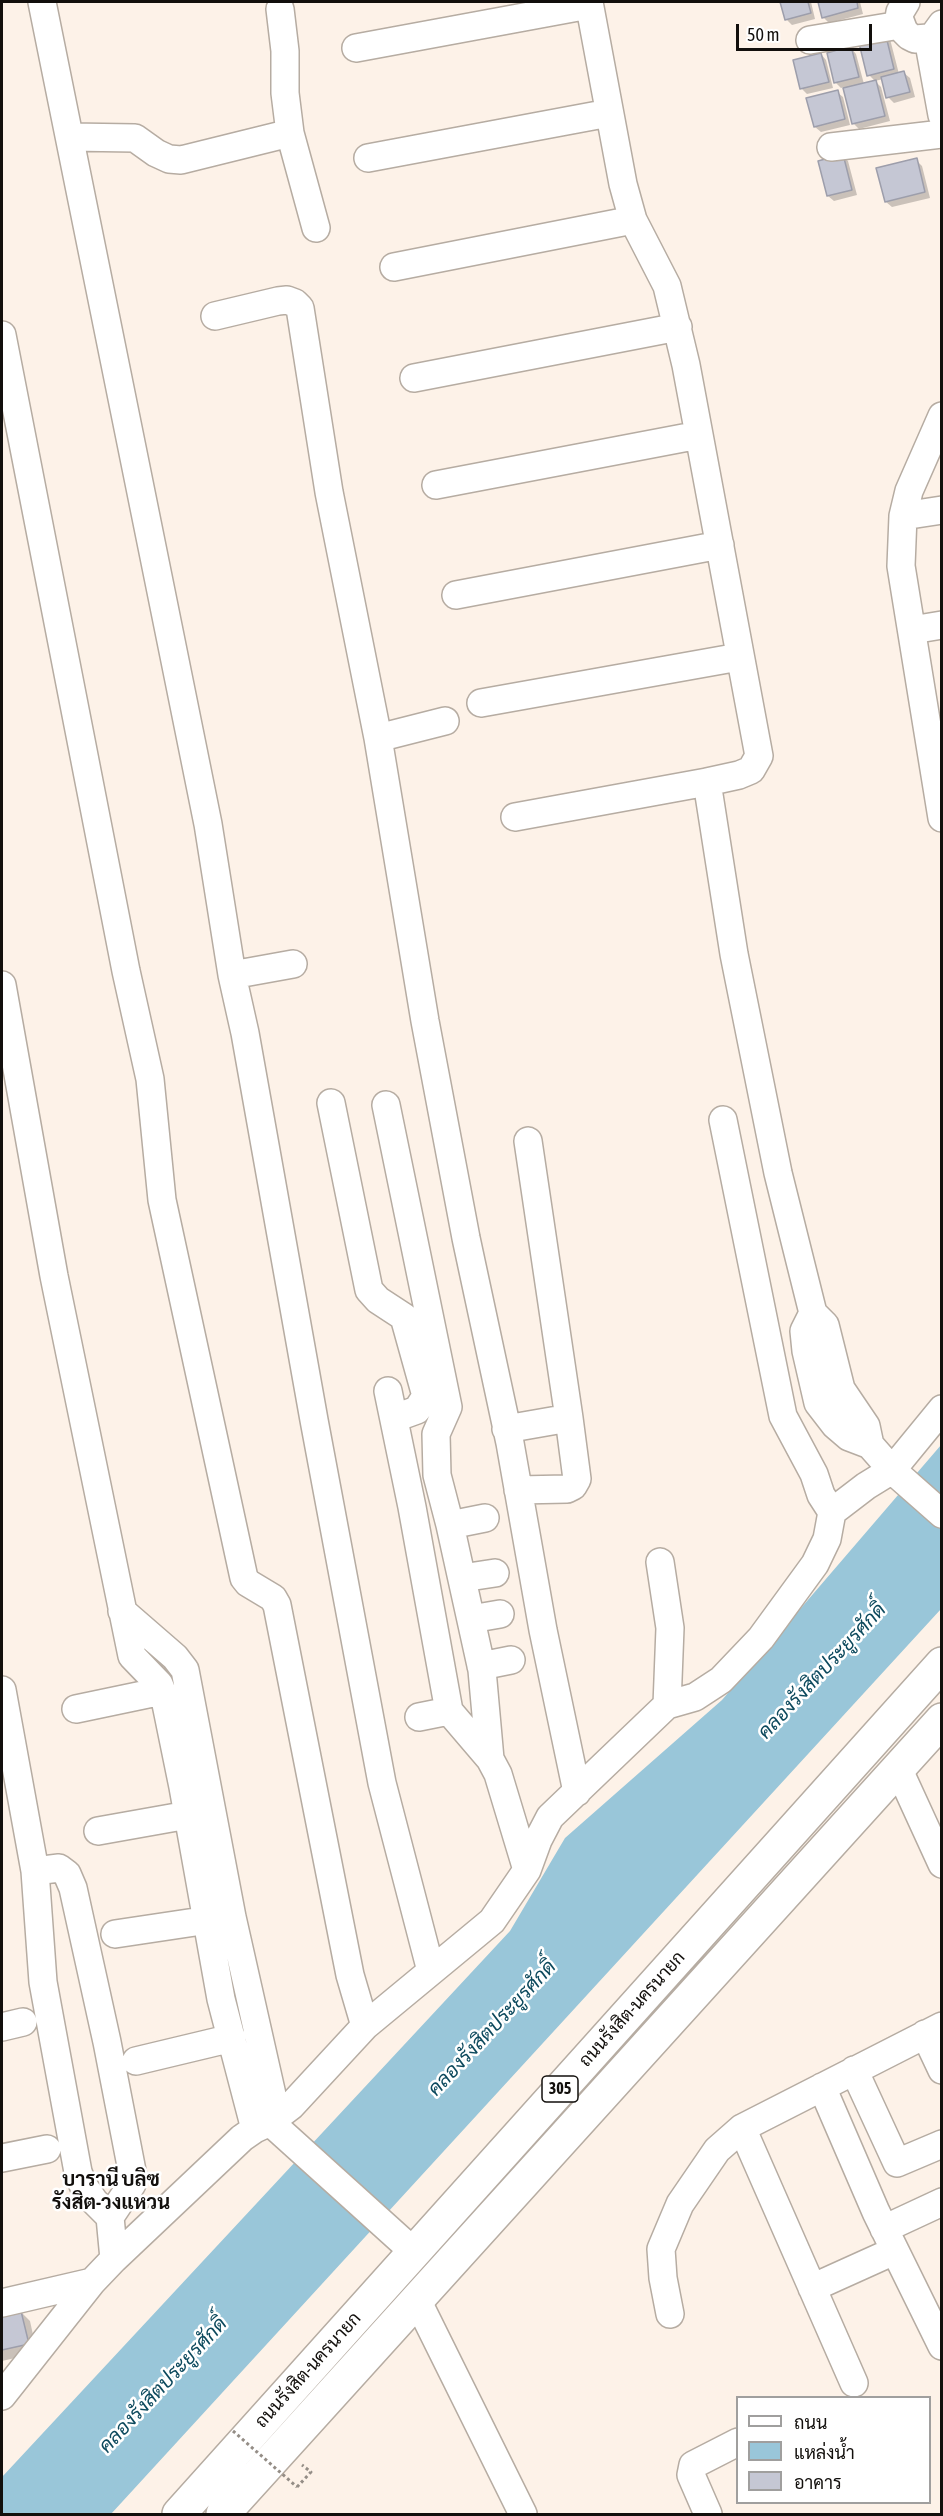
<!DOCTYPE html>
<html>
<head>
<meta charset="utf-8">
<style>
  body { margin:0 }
  #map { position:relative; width:943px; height:2516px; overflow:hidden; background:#fdf2e8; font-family:"Asap Condensed",Sarabun,sans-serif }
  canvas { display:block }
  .frame { position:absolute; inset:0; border:3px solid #120f0c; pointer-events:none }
  .legend { position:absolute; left:736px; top:2396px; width:195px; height:108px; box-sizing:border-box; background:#fff; border:2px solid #a09f9e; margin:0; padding:8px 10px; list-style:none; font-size:18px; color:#120f0c }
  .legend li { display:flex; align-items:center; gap:12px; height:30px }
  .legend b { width:30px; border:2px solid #a09f9e }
  .scale { position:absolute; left:736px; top:24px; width:136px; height:27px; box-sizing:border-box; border:3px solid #120f0c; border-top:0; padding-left:8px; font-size:18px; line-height:21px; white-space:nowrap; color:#120f0c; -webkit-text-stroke:4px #fff; paint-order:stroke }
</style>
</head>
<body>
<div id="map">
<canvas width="943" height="2516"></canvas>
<div class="frame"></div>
<ul class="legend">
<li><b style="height:8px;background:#fff"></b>ถนน</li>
<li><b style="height:16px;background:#99c6d9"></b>แหล่งน้ำ</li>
<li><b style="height:16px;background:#c5c7d4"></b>อาคาร</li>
</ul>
<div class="scale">50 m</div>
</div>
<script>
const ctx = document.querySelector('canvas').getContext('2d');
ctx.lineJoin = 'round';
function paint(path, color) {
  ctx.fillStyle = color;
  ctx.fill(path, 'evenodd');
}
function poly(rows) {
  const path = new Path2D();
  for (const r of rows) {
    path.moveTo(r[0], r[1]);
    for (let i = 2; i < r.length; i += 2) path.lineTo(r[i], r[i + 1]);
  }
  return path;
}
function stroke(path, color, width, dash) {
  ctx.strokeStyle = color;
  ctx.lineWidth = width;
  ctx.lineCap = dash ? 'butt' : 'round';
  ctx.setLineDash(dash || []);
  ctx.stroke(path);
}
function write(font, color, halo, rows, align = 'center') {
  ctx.font = font + ' "Asap Condensed",Sarabun,sans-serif';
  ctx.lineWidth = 5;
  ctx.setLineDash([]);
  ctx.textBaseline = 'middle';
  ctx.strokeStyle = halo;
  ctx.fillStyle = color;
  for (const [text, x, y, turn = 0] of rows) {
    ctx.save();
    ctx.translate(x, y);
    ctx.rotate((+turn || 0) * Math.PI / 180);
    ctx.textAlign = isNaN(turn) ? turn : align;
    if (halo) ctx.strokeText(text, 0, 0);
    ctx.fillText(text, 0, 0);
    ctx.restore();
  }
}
const water = poly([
  [941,1445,941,1609,111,2514,2,2514,2,2477,510,1931,565,1838,722,1700]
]);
const shadow = poly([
  [782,2,811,2,815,19,792,25,786,19],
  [819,2,860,2,863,14,829,23,823,17],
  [890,39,899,74,904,73,910,78,915,97,894,103,888,97,883,79,875,81,881,87,890,121,859,129,854,124,844,87,841,88,835,82,851,48,856,54,864,84,875,81,869,75,860,40],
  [821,54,826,60,833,88,807,94,802,89],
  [837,92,843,97,850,125,821,132,815,127],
  [843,156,848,161,857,195,834,201,828,196],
  [916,160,922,166,930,198,892,207,886,202],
  [21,2312,30,2321,37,2353,2,2361,2,2317]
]);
const building = poly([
  [780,2,808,2,811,13,785,20,780,2],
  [818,2,857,2,858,8,822,18,818,2],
  [885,32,894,69,867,76,858,39,885,32],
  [851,46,859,77,834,83,827,53,851,46],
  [821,53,829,82,800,89,793,60,821,53],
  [904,71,910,92,886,98,881,77,904,71],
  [876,80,885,116,852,124,843,88,876,80],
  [838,90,845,119,814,127,806,98,838,90],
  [843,154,852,190,827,196,818,161,843,154],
  [917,158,925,192,885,202,876,168,917,158],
  [21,2311,29,2344,2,2350,2,2315,21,2311]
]);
const path = poly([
  [297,2487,311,2472,302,2465]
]);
const minor = poly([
  [42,2,208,824,232,975,245,1033,314,1420,382,1783,431,1971],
  [589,2,623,184,633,220,667,286,686,365,759,756,751,770,739,775,707,782,734,954,778,1173,813,1313,825,1325,841,1389,866,1426,870,1445,892,1470,942,1514],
  [906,2,900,12,899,18,904,31,909,36,915,39,928,38,934,35,942,24],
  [280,9,285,51,285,93,290,133,316,228],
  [928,38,942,115],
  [810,40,900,25],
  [356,48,589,5],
  [70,137,135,138,156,153,169,159,181,160,290,133],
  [831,147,942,134],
  [368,158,609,113],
  [394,267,633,220],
  [215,316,278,301,287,300,295,303,300,308,329,492,378,738,425,1021,466,1238,510,1443,543,1630,577,1792],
  [2,335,126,971,150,1079,162,1200,244,1578,248,1583,273,1598,277,1605,350,1975,365,2026],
  [414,378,678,327],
  [942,416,909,491,903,516,901,566,942,818],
  [436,485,699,435],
  [903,516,942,510],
  [456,595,720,545],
  [912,630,942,625],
  [481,703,739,657],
  [378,738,445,721],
  [515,817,707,782],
  [232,975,293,964],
  [2,985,54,1276,132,1656,159,1684,165,1699,183,1787,221,1999,255,2129],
  [331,1103,369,1290,378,1300,404,1317,426,1396,417,1410,395,1418],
  [386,1105,448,1407,436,1434,437,1475,450,1525],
  [723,1120,783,1416,814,1474,821,1495,832,1512],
  [528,1141,569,1418],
  [813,1313,804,1331,806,1351,818,1403,835,1425,849,1437,870,1445],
  [388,1391,412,1507,449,1711,490,1759,498,1774,527,1870],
  [506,1429,569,1418,577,1479,573,1486,567,1489,518,1490],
  [485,1518,450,1525,482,1670,490,1759],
  [660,1562,670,1628,667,1705],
  [462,1578,495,1573],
  [122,1611,175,1657,185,1670,232,1917,277,2117],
  [471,1619,500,1614],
  [481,1666,511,1660],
  [2,1690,35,1871,43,1982,78,2172,83,2185,94,2201,110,2217,114,2259],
  [76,1709,162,1691],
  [419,1717,449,1711],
  [898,1768,942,1864],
  [98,1831,188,1815],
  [35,1871,59,1868,67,1874,73,1888,107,2042,133,2176,132,2184,110,2217],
  [115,1934,222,1918],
  [2,2027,23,2022],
  [925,2034,942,2070],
  [136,2061,232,2038],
  [854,2070,897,2163,942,2144],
  [822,2087,876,2212,942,2346],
  [270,2122,414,2252],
  [742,2128,854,2383],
  [2,2158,47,2149],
  [884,2229,942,2202],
  [812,2288,894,2251],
  [417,2300,523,2514],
  [2,2303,92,2282],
  [670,2314,663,2278,661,2249,680,2204,717,2150,742,2128,942,2026],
  [2,2396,92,2282,114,2259,242,2138,255,2129,270,2122,291,2106,365,2026,492,1921,527,1870,538,1840,550,1817,667,1705,695,1697,721,1680,761,1638,815,1564,827,1539,832,1512,866,1486,892,1470,942,1409],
  [708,2514,691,2475,693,2465,738,2442]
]);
const major = poly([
  [179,2514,942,1664],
  [223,2514,942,1720]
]);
const pathBridge = poly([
  [233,2431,297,2487]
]);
const shields = [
  [560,2089,36]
];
const shieldNames = [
  ["305",560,2089]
];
const streetNames = [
  ["ถนนรังสิต-นครนายก",632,2009,-48],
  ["ถนนรังสิต-นครนายก",308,2370,-48]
];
const waterNames = [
  ["คลองรังสิตประยูรศักดิ์",822,1671,-47],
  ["คลองรังสิตประยูรศักดิ์",492,2028,-47],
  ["คลองรังสิตประยูรศักดิ์",163,2385,-47]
];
const neighbourhoodNames = [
  ["บารานี บลิซ",111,2180],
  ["รังสิต-วงแหวน",111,2203]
];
paint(water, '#99c6d9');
paint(shadow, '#0003');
paint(building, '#c5c7d4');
stroke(building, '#9d9eab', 1.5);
stroke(minor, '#b6aca2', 30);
stroke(major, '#b6aca2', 36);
stroke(path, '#948d86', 3, [3, 3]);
stroke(minor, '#fff', 27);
stroke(major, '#fff', 33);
stroke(pathBridge, '#948d86', 3, [3, 3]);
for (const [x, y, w] of shields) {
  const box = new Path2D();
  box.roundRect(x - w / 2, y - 13, w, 26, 4.5);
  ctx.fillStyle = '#fff';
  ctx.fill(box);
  stroke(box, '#120f0c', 1.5);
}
write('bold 16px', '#120f0c', null, shieldNames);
write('18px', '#120f0c', '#fff', streetNames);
write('italic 20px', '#0c495d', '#fff', waterNames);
write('bold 20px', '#120f0c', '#fff', neighbourhoodNames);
</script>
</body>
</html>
